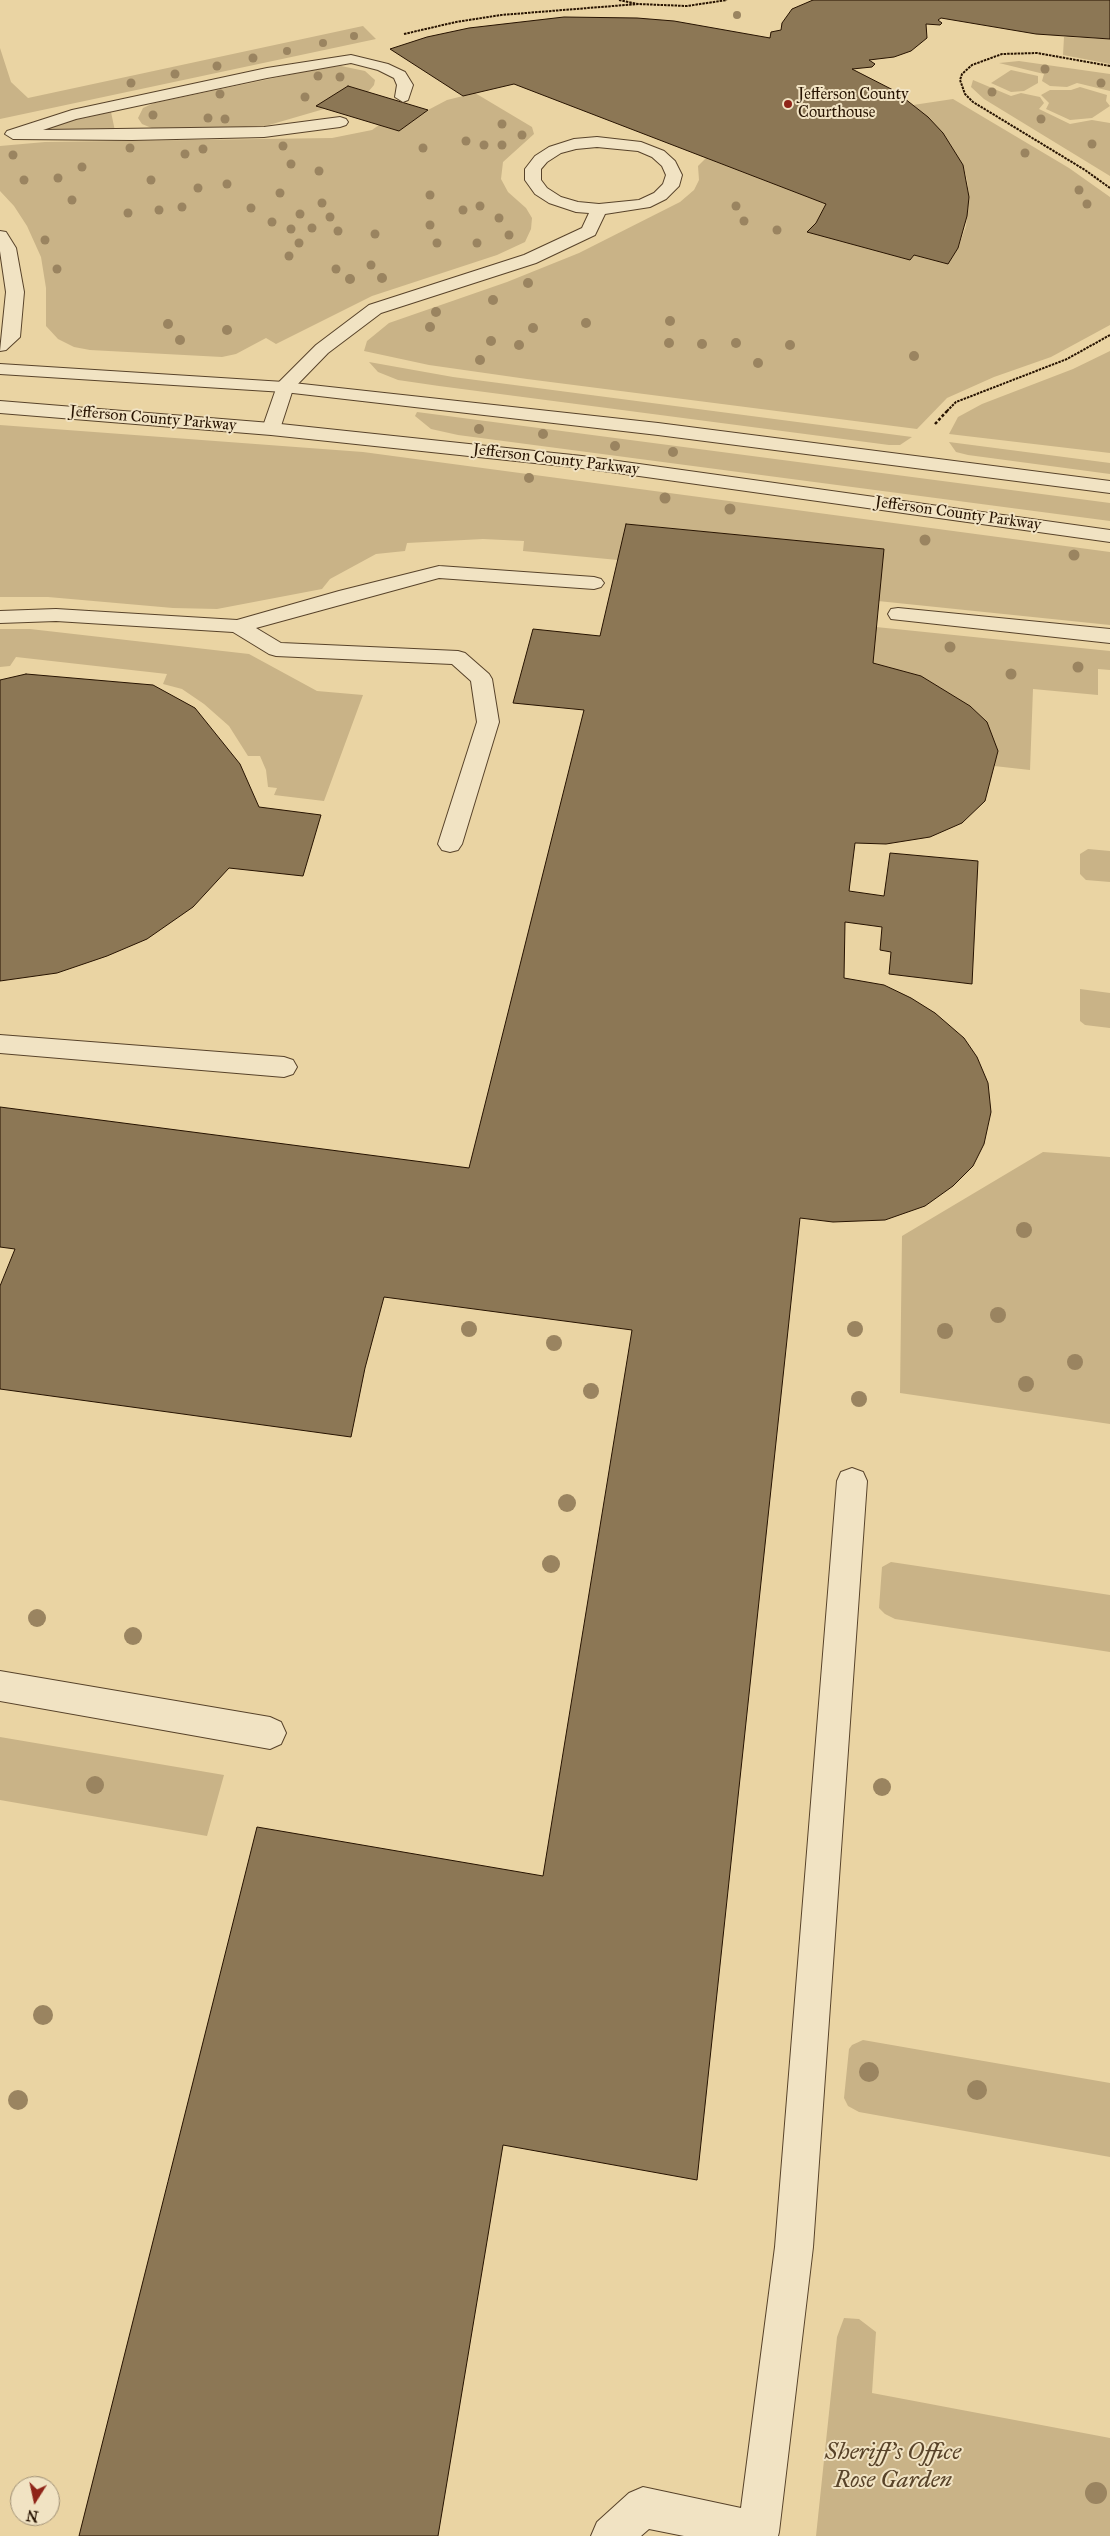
<!DOCTYPE html>
<html>
<head>
<meta charset="utf-8">
<style>
  body { margin:0 }
  #map { position:relative; width:1110px; height:2536px; overflow:hidden; background:#ead4a3; font-family:"IM FELL Great Primer",serif }
  canvas { display:block }
  .north { position:absolute; left:10px; top:2476px; width:50px; height:50px; box-sizing:border-box; background:#f1e3c3; border:1px solid #a09075; border-radius:50%; rotate:190deg; font-size:14px; font-weight:700; line-height:20px; text-align:center; color:#271301 }
  .north::after { content:''; display:block; margin:auto; width:18px; height:22px; background:#8f2418; clip-path:polygon(50% 0,100% 100%,50% 72%,0 100%) }
</style>
</head>
<body>
<div id="map">
<canvas width="1110" height="2536"></canvas>
<div class="north">N</div>
</div>
<script>
const ctx = document.querySelector('canvas').getContext('2d');
ctx.lineJoin = 'round';
function paint(path, color) {
  ctx.fillStyle = color;
  ctx.fill(path, 'evenodd');
}
function poly(rows) {
  const path = new Path2D();
  for (const r of rows) {
    path.moveTo(r[0], r[1]);
    for (let i = 2; i < r.length; i += 2) path.lineTo(r[i], r[i + 1]);
  }
  return path;
}
function stroke(path, color, width, dash) {
  ctx.strokeStyle = color;
  ctx.lineWidth = width;
  ctx.lineCap = dash ? 'butt' : 'round';
  ctx.setLineDash(dash || []);
  ctx.stroke(path);
}
function write(font, color, halo, rows, align = 'center') {
  ctx.font = font + ' "IM FELL Great Primer",serif';
  ctx.lineWidth = 4;
  ctx.setLineDash([]);
  ctx.textBaseline = 'middle';
  ctx.strokeStyle = halo;
  ctx.fillStyle = color;
  for (const [text, x, y, turn = 0] of rows) {
    ctx.save();
    ctx.translate(x, y);
    ctx.rotate((+turn || 0) * Math.PI / 180);
    ctx.textAlign = isNaN(turn) ? turn : align;
    if (halo) ctx.strokeText(text, 0, 0);
    ctx.fillText(text, 0, 0);
    ctx.restore();
  }
}
const green = poly([
  [363,26,376,39,0,119,0,48,11,82,28,98],
  [1064,37,1110,39,1110,64,1063,55],
  [1019,61,1110,74,1110,91,1077,83,1067,87,1050,86,1042,81,1044,74,999,63],
  [341,66,365,71,375,80,374,85,368,92,348,86,317,106,324,109,269,125,244,129,154,129,142,124,138,118,143,108,154,103,327,67],
  [1011,70,1038,76,1038,83,1024,91,1011,92,991,83],
  [973,80,1011,96,1021,93,1040,97,1044,103,1039,109,1070,124,1092,120,1110,123,1110,176,984,99,971,87],
  [1080,87,1107,95,1106,101,1110,106,1092,118,1070,120,1046,109,1049,103,1041,95,1050,90,1071,90],
  [475,93,532,127,534,134,503,162,501,179,508,192,526,208,532,218,531,229,525,242,497,255,372,296,276,344,266,338,236,354,222,357,90,350,74,347,58,339,46,326,46,288,41,257,27,226,14,206,0,191,0,146,45,142,332,138,372,130,379,125,399,131,428,110,447,100],
  [953,99,1069,168,1110,197,1110,325,1051,357,994,377,947,398,917,429,527,379,429,365,364,351,367,341,389,323,507,282,579,253,680,202,694,190,699,180,698,166,706,158,826,204,816,223,808,232,910,260,914,255,948,264,958,248,966,226,969,197,967,180,963,165,943,133,913,105],
  [111,112,115,131,35,131,34,129],
  [1110,351,1110,453,949,434,958,417,982,404,1073,369],
  [369,362,453,377,912,437,900,445,889,445,439,386,398,380,378,372],
  [417,412,1110,503,1110,521,458,435,431,429,415,416],
  [0,425,363,452,1110,552,1110,625,878,601,883,549,627,524,618,560,523,551,524,541,483,539,407,543,405,551,376,554,330,579,322,589,217,609,173,608,48,597,0,597],
  [949,442,1110,463,1110,474,968,455,956,452],
  [876,627,1110,651,1110,670,1098,669,1098,695,1033,689,1030,770,994,766,998,752,987,722,970,706,921,676,873,663],
  [0,629,30,629,249,654,317,691,363,695,324,801,274,795,277,788,268,787,266,770,260,756,248,756,229,726,204,704,182,689,163,684,167,674,16,657,10,666,0,667],
  [1088,849,1110,851,1110,882,1086,880,1080,874,1080,854],
  [1080,989,1110,993,1110,1028,1085,1025,1080,1021],
  [1043,1152,1110,1157,1110,1424,900,1393,902,1236],
  [891,1562,1110,1595,1110,1652,895,1619,885,1614,879,1608,882,1567],
  [0,1737,224,1775,207,1836,0,1800],
  [863,2040,1110,2083,1110,2157,859,2112,848,2106,844,2098,849,2049,852,2045],
  [844,2318,859,2319,876,2332,872,2393,1110,2438,1110,2536,816,2536,837,2337]
]);
const building = poly([
  [813,0,1110,0,1110,39,1036,34,941,18,938,20,942,23,940,25,926,24,927,38,911,51,894,57,869,60,875,64,872,67,852,69,895,91,928,117,943,133,963,165,969,197,967,216,958,248,948,264,914,255,910,260,807,232,816,223,826,204,514,84,463,96,390,49,427,37,469,28,564,17,637,18,674,21,770,38,771,32,781,30,782,23,792,9,813,0],
  [348,86,428,110,399,131,316,106,348,86],
  [626,524,884,549,873,663,921,676,970,706,987,722,998,751,985,801,962,823,930,837,886,844,855,843,849,891,884,896,890,853,978,861,972,984,889,974,891,952,880,950,882,927,845,922,844,978,884,985,911,998,935,1013,964,1038,977,1057,988,1083,991,1112,984,1144,973,1166,953,1186,925,1206,885,1220,833,1222,800,1218,697,2180,503,2145,438,2536,79,2536,257,1827,543,1876,632,1330,384,1297,365,1368,351,1437,0,1389,0,1286,15,1249,0,1247,0,1107,469,1168,584,710,513,703,533,629,600,636,626,524],
  [26,674,153,685,195,708,240,764,259,807,321,815,303,876,229,868,193,907,147,939,107,956,57,973,0,981,0,680,26,674]
]);
const pathFar1 = poly([
  [619,0,638,4,687,6,727,0],
  [404,34,456,22,501,15,638,4],
  [1110,66,1037,53,1002,54,972,65,962,74,960,80,965,94,973,102,1085,170,1110,188],
  [947,411,956,402,1067,359,1110,335]
]);
const path = poly([
  [935,424,948,410]
]);
const service = poly([
  [351,55,388,64,405,72,413,85,408,100,403,102,395,97,397,85,394,78,378,70,351,63,267,78,76,119,43,130,264,127,340,117,346,119,348,122,346,125,340,127,264,137,132,140,13,139,5,134,7,131,72,110,267,68,351,55],
  [597,137,641,142,664,151,675,161,682,175,679,186,666,199,650,207,605,214,595,235,536,263,381,313,328,353,293,389,280,429,278,433,264,433,262,429,278,383,316,345,369,305,524,255,582,228,589,213,576,212,549,203,535,194,525,180,525,169,535,156,549,147,574,139,597,137],
  [597,147,638,151,652,157,662,166,666,175,663,184,654,193,639,200,599,204,578,202,561,197,547,188,541,180,541,169,547,162,561,153,576,149,597,147],
  [439,566,594,577,601,579,604,583,601,587,594,589,439,578,256,628,281,643,458,651,465,653,489,674,492,679,499,722,462,844,458,850,450,852,442,850,438,844,477,722,471,681,452,664,276,656,269,654,233,632,56,621,0,623,0,611,56,609,237,620,339,591,439,566],
  [898,608,1110,629,1110,643,891,619,888,614,891,609,898,608],
  [0,1035,284,1057,293,1060,297,1067,293,1074,284,1077,0,1053,0,1035],
  [852,1468,863,1472,867,1481,813,2247,779,2532,778,2536,684,2536,649,2529,641,2536,591,2536,597,2522,629,2493,643,2487,741,2508,775,2247,837,1481,841,1472,852,1468],
  [0,1671,270,1717,281,1722,286,1733,281,1744,270,1749,0,1701,0,1671]
]);
const minor = poly([
  [0,231,6,232,16,248,24,292,20,337,6,350,0,351,6,292,0,251,0,231]
]);
const tertiary = poly([
  [0,364,284,382,658,423,1110,481,1110,493,658,435,284,392,0,374,0,364],
  [0,401,271,423,582,456,1110,530,1110,542,582,468,271,435,0,413,0,401]
]);
const trees = [
  [737,15,4],
  [354,36,4],
  [323,43,4],
  [287,51,4],
  [253,58,4.5],
  [217,66,4.5],
  [1045,69,4.5],
  [175,74,4.5],
  [318,76,4.5],
  [340,77,4.5],
  [131,83,4.5],
  [1101,83,4.5],
  [992,92,4.5],
  [220,94,4.5],
  [305,97,4.5],
  [153,115,4.5],
  [208,118,4.5],
  [225,119,4.5],
  [1041,119,4.5],
  [502,124,4.5],
  [522,135,4.5],
  [466,141,4.5],
  [1092,144,4.5],
  [484,145,4.5],
  [502,145,4.5],
  [283,146,4.5],
  [130,148,4.5],
  [423,148,4.5],
  [203,149,4.5],
  [1025,153,4.5],
  [185,154,4.5],
  [13,155,4.5],
  [291,164,4.5],
  [82,167,4.5],
  [319,171,4.5],
  [58,178,4.5],
  [24,180,4.5],
  [151,180,4.5],
  [227,184,4.5],
  [198,188,4.5],
  [1079,190,4.5],
  [280,193,4.5],
  [430,195,4.5],
  [72,200,4.5],
  [322,203,4.5],
  [1087,204,4.5],
  [480,206,4.5],
  [736,206,4.5],
  [182,207,4.5],
  [251,208,4.5],
  [159,210,4.5],
  [463,210,4.5],
  [128,213,4.5],
  [300,214,4.5],
  [330,217,4.5],
  [499,218,4.5],
  [744,221,4.5],
  [272,222,4.5],
  [430,225,4.5],
  [312,228,4.5],
  [291,229,4.5],
  [777,230,4.5],
  [338,231,4.5],
  [375,234,4.5],
  [509,235,4.5],
  [45,240,4.5],
  [299,243,4.5],
  [437,243,4.5],
  [477,243,4.5],
  [289,256,4.5],
  [371,265,4.5],
  [57,269,4.5],
  [336,269,4.5],
  [382,278,5],
  [350,279,5],
  [528,283,5],
  [493,300,5],
  [436,312,5],
  [670,321,5],
  [586,323,5],
  [168,324,5],
  [430,327,5],
  [533,328,5],
  [227,330,5],
  [180,340,5],
  [491,341,5],
  [669,343,5],
  [736,343,5],
  [702,344,5],
  [519,345,5],
  [790,345,5],
  [914,356,5],
  [480,360,5],
  [758,363,5],
  [479,429,5],
  [543,434,5],
  [615,446,5],
  [673,452,5],
  [529,478,5],
  [665,498,5.5],
  [730,509,5.5],
  [925,540,5.5],
  [1074,555,5.5],
  [950,647,5.5],
  [1078,667,5.5],
  [1011,674,5.5],
  [1024,1230,8],
  [998,1315,8],
  [469,1329,8],
  [855,1329,8],
  [945,1331,8],
  [554,1343,8],
  [1075,1362,8],
  [1026,1384,8],
  [591,1391,8],
  [859,1399,8],
  [567,1503,9],
  [551,1564,9],
  [37,1618,9],
  [133,1636,9],
  [95,1785,9],
  [882,1787,9],
  [43,2015,10],
  [869,2072,10],
  [977,2090,10],
  [18,2100,10],
  [1096,2493,11]
];
const markers = [
  [788,104,5,"#8f2418"]
];
const farPoinames = [
  ["Jefferson County",798,95],
  ["Courthouse",798,113]
];
const farStreetnames = [
  ["Jefferson County Parkway",153,419,5],
  ["Jefferson County Parkway",556,460,7],
  ["Jefferson County Parkway",958,514,8]
];
const nearParknames = [
  ["Sheriff's Office",893,2453],
  ["Rose Garden",893,2481]
];
paint(green, '#c9b387');
paint(building, '#8c7755');
stroke(building, '#271301', 1);
stroke(service, '#58432a', 2);
stroke(minor, '#58432a', 2);
stroke(tertiary, '#58432a', 2);
stroke(pathFar1, '#271301', 2, [2.5, 1]);
stroke(path, '#271301', 2.5, [3, 2]);
paint(service, '#f1e3c3');
paint(minor, '#f1e3c3');
paint(tertiary, '#f1e3c3');
ctx.fillStyle = '#9a8460';
for (const [x, y, r] of trees) {
  ctx.beginPath();
  ctx.arc(x, y, r, 0, 2 * Math.PI);
  ctx.fill();
}
for (const [x, y, r, color] of markers) {
  const dot = new Path2D();
  dot.arc(x, y, r, 0, 2 * Math.PI);
  ctx.fillStyle = color;
  ctx.fill(dot);
  stroke(dot, '#f1e3c3', 2);
}
write('16px', '#271301', '#f1e3c3', farPoinames, 'left');
write('16px', '#271301', '#f1e3c3', farStreetnames);
write('italic 24px', '#584329', '#f1e3c3', nearParknames);
</script>
</body>
</html>
